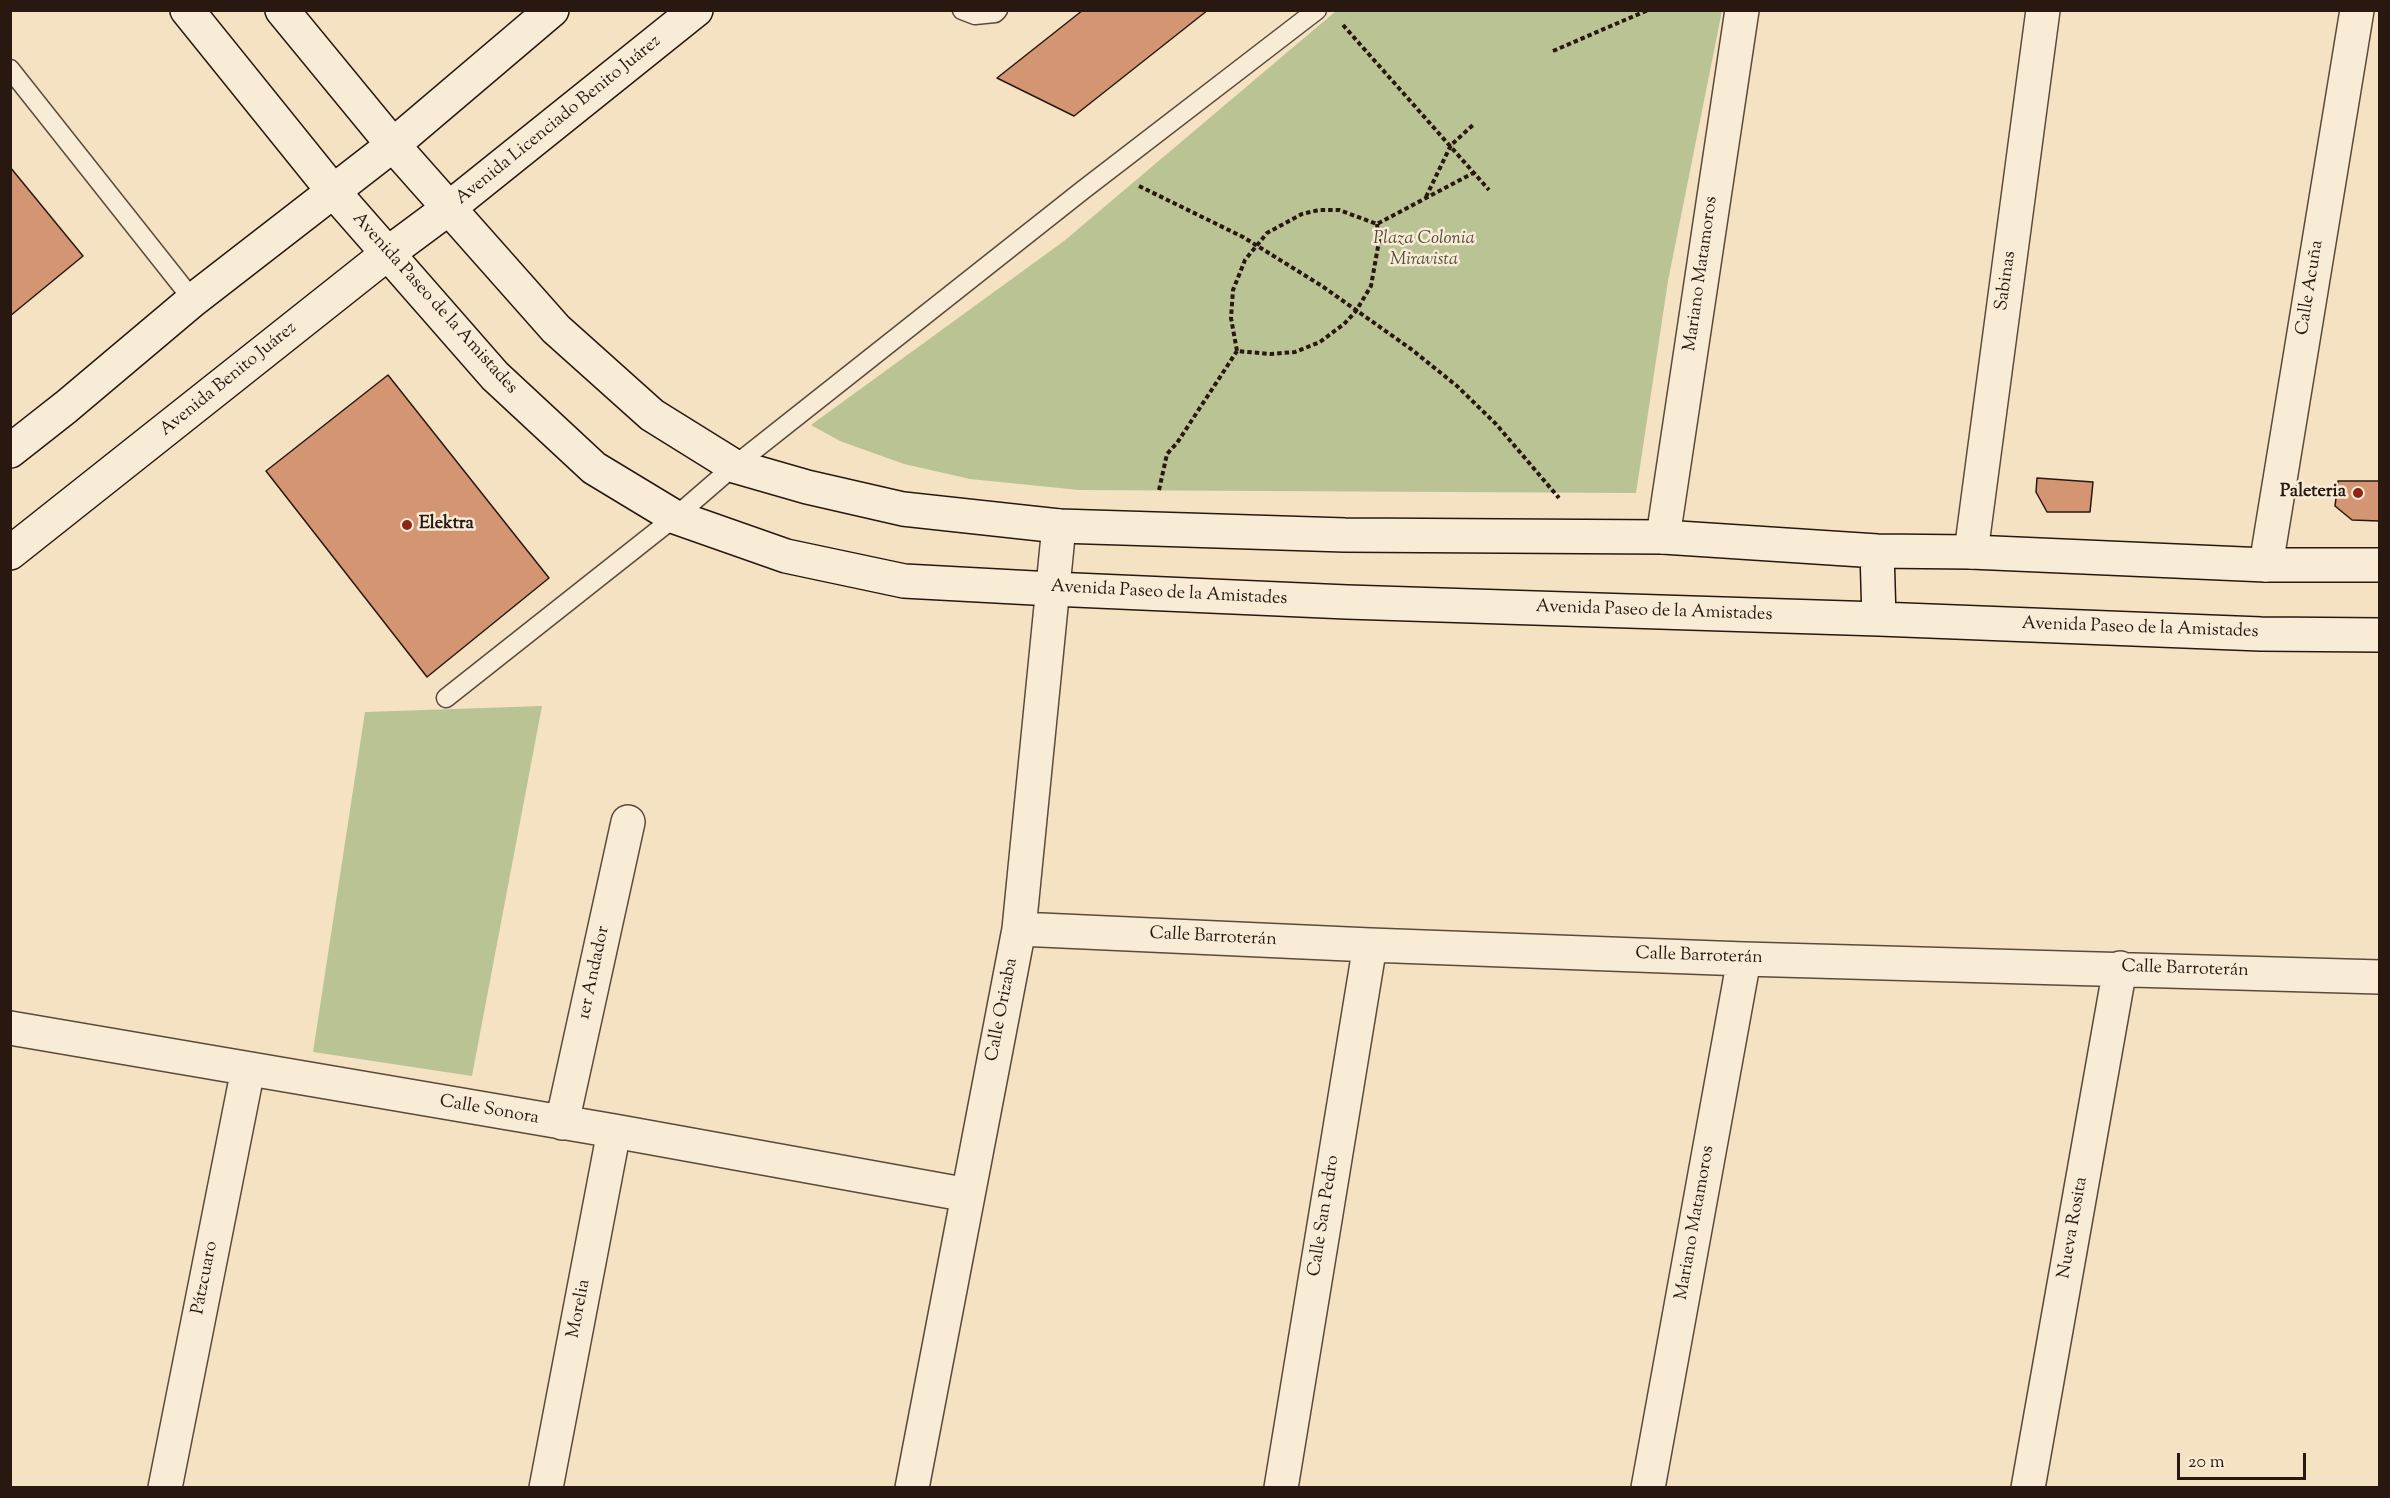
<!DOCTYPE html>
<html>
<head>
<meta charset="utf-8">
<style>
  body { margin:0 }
  #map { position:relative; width:2390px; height:1498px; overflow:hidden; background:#f5e2c2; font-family:"Sorts Mill Goudy",serif }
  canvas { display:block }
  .frame { position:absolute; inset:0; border:12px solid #281810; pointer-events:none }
  .scale { position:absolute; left:2177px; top:1453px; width:129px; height:27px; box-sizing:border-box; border:3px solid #281810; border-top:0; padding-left:8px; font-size:18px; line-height:21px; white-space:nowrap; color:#281810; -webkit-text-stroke:4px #f8ecd7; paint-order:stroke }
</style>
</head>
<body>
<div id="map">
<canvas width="2390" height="1498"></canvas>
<div class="frame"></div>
<div class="scale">20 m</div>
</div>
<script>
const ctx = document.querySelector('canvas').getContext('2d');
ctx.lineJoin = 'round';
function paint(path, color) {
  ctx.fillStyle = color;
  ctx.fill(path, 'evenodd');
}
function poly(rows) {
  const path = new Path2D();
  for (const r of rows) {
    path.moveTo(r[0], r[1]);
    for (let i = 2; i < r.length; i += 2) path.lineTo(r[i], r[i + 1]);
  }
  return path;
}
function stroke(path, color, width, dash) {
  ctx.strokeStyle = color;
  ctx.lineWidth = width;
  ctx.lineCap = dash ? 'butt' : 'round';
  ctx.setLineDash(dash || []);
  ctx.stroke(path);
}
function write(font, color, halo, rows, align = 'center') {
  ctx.font = font + ' "Sorts Mill Goudy",serif';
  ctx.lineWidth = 5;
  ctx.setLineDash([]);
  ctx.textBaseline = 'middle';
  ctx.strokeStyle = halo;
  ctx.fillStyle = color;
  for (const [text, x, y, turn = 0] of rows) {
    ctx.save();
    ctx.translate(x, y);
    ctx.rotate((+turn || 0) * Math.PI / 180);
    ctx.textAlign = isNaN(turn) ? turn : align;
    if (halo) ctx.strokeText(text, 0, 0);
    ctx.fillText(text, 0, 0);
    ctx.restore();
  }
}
const green = poly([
  [1336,11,1722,11,1668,281,1636,493,1079,490,970,479,904,464,840,441,811,425,1064,241],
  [542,706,472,1076,313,1052,365,712]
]);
const building = poly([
  [1083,10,1208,10,1074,116,997,78,1083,10],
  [10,167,83,256,10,316,10,167],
  [388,375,549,578,427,677,266,471,388,375],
  [2037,478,2093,482,2090,512,2047,512,2036,492,2037,478],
  [2338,481,2379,481,2379,521,2352,520,2335,506,2338,481]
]);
const path = poly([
  [1343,25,1489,190],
  [1553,51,1648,10],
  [1139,186,1243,237,1322,286,1411,349,1457,386,1496,424,1559,498],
  [1426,197,1451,145,1473,125],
  [1377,224,1379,241,1371,286,1356,311,1344,324,1320,342,1295,352,1270,354,1237,351,1231,318,1233,290,1245,260,1267,233,1302,214,1319,210,1339,210,1377,224,1475,172],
  [1159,490,1167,454,1177,443,1237,351]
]);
const lane = poly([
  [962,10,975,15,995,13,998,10],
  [10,69,193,300],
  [446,698,675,517,734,466,1083,190,1317,10]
]);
const street = poly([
  [1663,537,1742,10],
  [1971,552,2043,10],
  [2266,565,2357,10],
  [1019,929,1370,945,1744,959,2380,977],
  [10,1028,614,1131,968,1195],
  [562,1123,628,822],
  [165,1488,248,1069],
  [546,1488,614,1131],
  [912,1488,1019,929,1059,526],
  [1281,1488,1370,945],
  [1648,1488,1744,959],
  [2028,1488,2120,968]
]);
const secondary = poly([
  [187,10,333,191,495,376,594,468,675,517,786,556,904,581,1052,589,1347,602,1879,619,2261,634,2380,635],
  [282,10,393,145,556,329,652,415,734,466,807,487,903,509,1059,526,1345,535,1663,537,1877,551,1971,552,2266,565,2380,565],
  [10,451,66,407,193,300,393,145,552,10],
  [1877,551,1879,619],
  [10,553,387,254,449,208,696,10]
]);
const markers = [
  [2358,493,6,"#8f2418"],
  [407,525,6,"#8f2418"]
];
const streetNames = [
  ["Avenida Licenciado Benito Juárez",559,121,-39],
  ["Mariano Matamoros",1702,274,-82],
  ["Sabinas",2007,281,-82],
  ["Calle Acuña",2311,288,-81],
  ["Avenida Paseo de la Amistades",434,304,48],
  ["Avenida Benito Juárez",229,380,-39],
  ["Avenida Paseo de la Amistades",1169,594,3],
  ["Avenida Paseo de la Amistades",1654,612,2],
  ["Avenida Paseo de la Amistades",2140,629,2],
  ["Calle Barroterán",1213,938,3],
  ["Calle Barroterán",1699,957,2],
  ["Calle Barroterán",2185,970,2],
  ["1er Andador",595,973,-78],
  ["Calle Orizaba",1003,1010,-79],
  ["Calle Sonora",489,1111,10],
  ["Calle San Pedro",1325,1216,-81],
  ["Mariano Matamoros",1696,1223,-80],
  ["Nueva Rosita",2074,1228,-80],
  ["Pátzcuaro",206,1278,-79],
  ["Morelia",580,1309,-79]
];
const parkNames = [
  ["Plaza Colonia",1424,240],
  ["Miravista",1424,261]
];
const poiNames = [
  ["Paleteria",2346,493],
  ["Elektra",419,525,"left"]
];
paint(green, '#bac394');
paint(building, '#d49572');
stroke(building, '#281810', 1.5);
stroke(lane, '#5b4a3c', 21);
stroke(street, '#5b4a3c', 36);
stroke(secondary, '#281810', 36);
stroke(path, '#281810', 4, [4.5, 3]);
stroke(lane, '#f8ecd7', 18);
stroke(street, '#f8ecd7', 33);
stroke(secondary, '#f8ecd7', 33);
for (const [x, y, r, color] of markers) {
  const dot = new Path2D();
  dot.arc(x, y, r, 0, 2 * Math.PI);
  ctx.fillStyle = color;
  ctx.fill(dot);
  stroke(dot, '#f8ecd7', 2);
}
write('18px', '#281810', '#f8ecd7', streetNames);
write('italic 18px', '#544b38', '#f8ecd7', parkNames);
write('bold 18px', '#281810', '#f8ecd7', poiNames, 'right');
</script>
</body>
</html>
